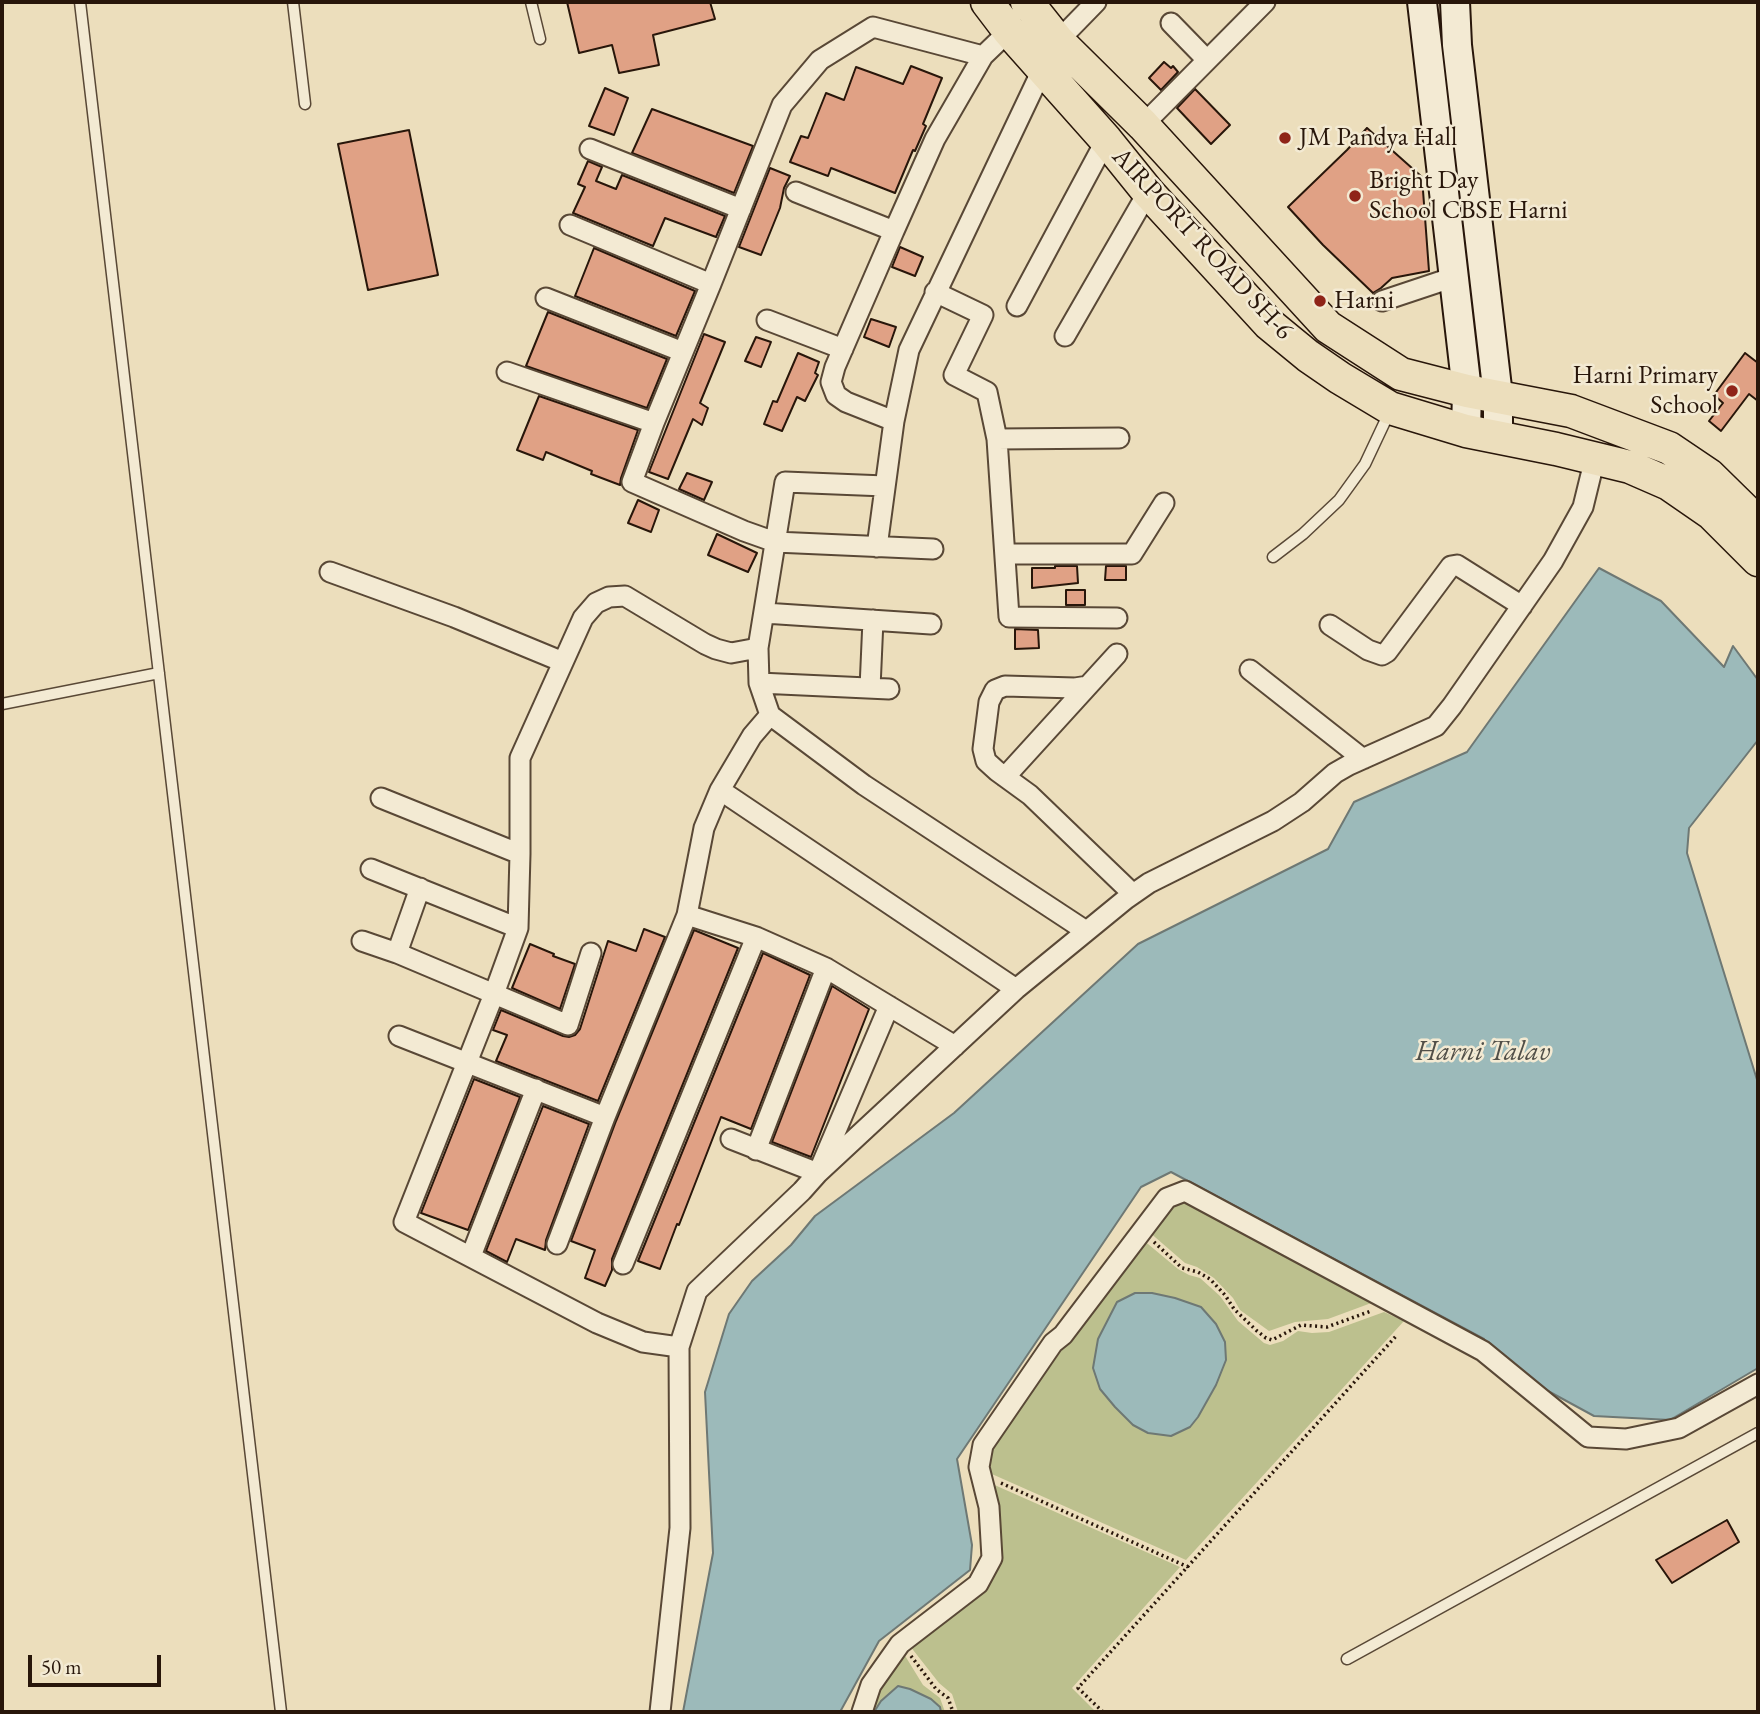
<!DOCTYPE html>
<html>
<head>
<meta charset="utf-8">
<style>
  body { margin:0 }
  #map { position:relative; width:1760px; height:1714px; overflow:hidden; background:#ecdebc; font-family:"EB Garamond",serif }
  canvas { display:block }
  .frame { position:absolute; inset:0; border:4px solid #28160a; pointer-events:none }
  .scale { position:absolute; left:28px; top:1655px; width:133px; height:32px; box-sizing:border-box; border:4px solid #28160a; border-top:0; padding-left:9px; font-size:21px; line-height:24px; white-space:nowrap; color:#28160a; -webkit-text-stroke:5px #f3ead3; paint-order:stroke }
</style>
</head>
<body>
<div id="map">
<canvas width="1760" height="1714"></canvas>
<div class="frame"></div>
<div class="scale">50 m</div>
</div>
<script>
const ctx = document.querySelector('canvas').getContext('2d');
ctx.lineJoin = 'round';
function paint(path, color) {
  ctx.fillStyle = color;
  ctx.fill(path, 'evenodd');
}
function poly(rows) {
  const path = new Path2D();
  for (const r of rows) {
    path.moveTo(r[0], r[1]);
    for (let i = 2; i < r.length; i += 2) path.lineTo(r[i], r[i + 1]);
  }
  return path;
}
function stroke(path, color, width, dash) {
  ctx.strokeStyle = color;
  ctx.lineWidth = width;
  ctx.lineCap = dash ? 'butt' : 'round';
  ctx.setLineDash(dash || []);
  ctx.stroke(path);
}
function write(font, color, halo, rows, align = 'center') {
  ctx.font = font + ' "EB Garamond",serif';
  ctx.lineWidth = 5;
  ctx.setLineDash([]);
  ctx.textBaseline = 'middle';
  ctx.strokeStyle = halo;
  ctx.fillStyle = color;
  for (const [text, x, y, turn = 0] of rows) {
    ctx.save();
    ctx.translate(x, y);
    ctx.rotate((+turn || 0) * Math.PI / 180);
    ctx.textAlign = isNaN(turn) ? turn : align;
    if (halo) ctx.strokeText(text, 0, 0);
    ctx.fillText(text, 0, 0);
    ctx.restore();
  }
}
const green = poly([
  [1180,1200,1374,1302,1328,1319,1295,1322,1269,1331,1240,1310,1233,1298,1214,1278,1197,1267,1185,1263,1148,1231,1173,1201],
  [1142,1239,1178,1269,1189,1275,1200,1278,1220,1296,1238,1321,1264,1343,1270,1345,1283,1341,1298,1331,1312,1333,1329,1332,1384,1312,1404,1321,1186,1560,985,1471,987,1454],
  [990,1483,1180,1567,1072,1688,1096,1712,958,1712,952,1694,939,1683,910,1646,984,1588],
  [904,1654,923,1685,940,1698,945,1712,866,1712,874,1689]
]);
const water = poly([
  [1599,568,1661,601,1724,667,1733,646,1758,680,1758,740,1689,828,1687,853,1758,1083,1758,1368,1670,1420,1594,1416,1504,1367,1484,1339,1171,1172,1141,1187,957,1459,972,1545,970,1570,879,1641,840,1712,683,1712,713,1553,705,1392,729,1314,752,1281,791,1245,815,1216,954,1113,1138,944,1328,849,1354,802,1467,752,1599,568],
  [1135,1293,1152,1293,1175,1298,1201,1307,1216,1324,1225,1342,1226,1360,1216,1385,1198,1417,1190,1427,1171,1436,1148,1433,1133,1425,1115,1407,1100,1389,1093,1368,1098,1339,1117,1302,1135,1293],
  [898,1686,910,1689,931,1699,940,1707,941,1712,874,1712,881,1701,898,1686]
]);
const building = poly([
  [567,2,710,2,715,19,653,35,659,65,619,73,612,45,579,53,567,2],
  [1164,62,1171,68,1173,66,1178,72,1161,90,1149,78,1164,62],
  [911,66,942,78,923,124,926,126,915,151,913,150,895,193,831,168,828,176,790,162,801,136,808,138,826,93,844,100,856,67,903,84,911,66],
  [605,88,628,98,614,135,589,126,605,88],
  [1195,89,1230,125,1211,144,1177,108,1195,89],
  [652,109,753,146,734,193,632,153,652,109],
  [1367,128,1422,177,1429,271,1392,278,1381,288,1373,293,1323,245,1288,207,1347,150,1367,128],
  [409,130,438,275,368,290,338,144,409,130],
  [588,161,602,167,596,181,616,189,622,175,725,216,716,237,665,218,653,246,573,213,585,187,578,184,588,161],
  [770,168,790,176,784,188,780,208,761,255,739,247,770,168],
  [900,247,923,257,915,276,892,267,900,247],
  [594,248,695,291,676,336,575,296,594,248],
  [548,312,667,359,647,408,526,366,548,312],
  [871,319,896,327,889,347,864,337,871,319],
  [704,334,725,342,700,403,708,408,702,425,693,419,668,479,649,472,704,334],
  [756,337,771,342,761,367,745,361,756,337],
  [798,353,819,362,815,373,818,375,805,401,797,397,782,431,764,424,773,401,777,402,798,353],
  [1745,353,1758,363,1758,401,1749,394,1721,431,1709,421,1723,403,1714,395,1745,353],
  [539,396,638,430,621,478,620,485,591,474,592,471,546,452,543,460,517,450,539,396],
  [687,473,712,482,704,500,679,489,687,473],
  [638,500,659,510,651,532,628,523,638,500],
  [717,534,757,553,748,572,708,555,717,534],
  [1055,566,1077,566,1078,583,1032,588,1032,568,1055,568,1055,566],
  [1106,566,1126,566,1126,580,1105,580,1106,566],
  [1066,590,1085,590,1085,605,1066,605,1066,590],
  [1015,629,1038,630,1039,648,1015,649,1015,629],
  [644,929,665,937,598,1101,496,1061,507,1035,493,1030,501,1010,563,1036,569,1037,575,1035,580,1029,608,941,636,951,644,929],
  [694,930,738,948,612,1259,612,1270,605,1286,585,1278,595,1250,571,1241,616,1121,694,930],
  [530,944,554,954,553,956,575,964,560,1009,512,988,530,944],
  [763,953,810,975,751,1129,721,1117,679,1225,677,1224,660,1269,638,1261,763,953],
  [832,986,869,1009,811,1157,772,1142,832,986],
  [474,1079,520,1097,468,1230,421,1213,474,1079],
  [543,1106,589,1124,546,1240,545,1250,516,1239,507,1262,486,1251,543,1106],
  [1727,1520,1739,1542,1672,1583,1656,1560,1727,1520]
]);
const path = poly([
  [1154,1242,1182,1268,1198,1272,1210,1279,1225,1295,1234,1309,1257,1331,1266,1338,1272,1340,1301,1325,1327,1327,1371,1311],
  [1001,1483,1188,1567],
  [911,1656,936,1689,948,1698,953,1712],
  [1103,1712,1078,1688,1397,1335]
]);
const lane = poly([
  [80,2,281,1712],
  [293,2,305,104],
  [531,2,540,39],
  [1273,557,1303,534,1339,500,1365,464,1389,413],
  [2,704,159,673],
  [1347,1659,1758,1433]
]);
const street = poly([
  [1171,23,1207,60],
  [1058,41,1096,2],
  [1143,125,1265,2],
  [590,149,741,209],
  [796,192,894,231,935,139,983,56,1009,31],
  [570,225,711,284],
  [935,292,983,315,954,375,987,392,997,439,1009,617,1117,618],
  [546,298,683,352],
  [1382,301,1454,277],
  [1017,306,1106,140],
  [767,320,843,349],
  [1065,336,1148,192],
  [507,372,654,423],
  [894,421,846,402,836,395,831,382,835,367,894,231],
  [997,439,1119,438],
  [877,547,894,421,909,350,1043,68],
  [933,549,775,542,744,531,632,482,654,423,711,284,782,105,820,60,873,27,983,56],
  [1005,554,1132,554,1164,503],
  [330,572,454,617,563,662],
  [764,613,931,624],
  [1330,625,1368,650,1382,655,1387,652,1451,566,1457,565,1522,606],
  [758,648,731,653,716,649,705,644,625,596,609,597,596,603,583,618,520,758,520,854,518,928,494,994,404,1222,597,1323,643,1342,679,1347,697,1291,802,1191,818,1173,889,1006],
  [1250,670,1363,759],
  [759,683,889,689],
  [1088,686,1075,688,1005,686,995,690,989,702,983,749,986,761,997,771,1030,795,1133,894],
  [870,688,873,620],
  [770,715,864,785,1086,931],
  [1005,777,1117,654],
  [720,790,1016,989],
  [381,798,520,854],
  [371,869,518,928],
  [687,915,756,937,826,968,955,1046],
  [362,941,397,953,568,1025,591,953],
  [397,953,420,888],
  [399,1036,605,1117],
  [731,1139,818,1173,1016,989,1126,899,1149,883,1273,821,1302,802,1335,773,1349,765,1436,726,1452,706,1553,561,1583,507,1595,458],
  [756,1150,826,968],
  [557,1244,605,1117,687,915,704,828,720,790,752,736,770,715,759,683,758,648,785,482,885,486],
  [471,1256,536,1089],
  [623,1264,756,937],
  [660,1712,680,1528,679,1347],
  [862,1712,871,1685,900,1644,978,1584,992,1558,989,1507,979,1467,983,1445,1053,1343,1063,1335,1167,1198,1185,1191,1483,1351,1588,1437,1626,1439,1679,1428,1758,1384]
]);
const secondary = poly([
  [1422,2,1467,391,1466,431],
  [1455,2,1457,45,1498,396,1498,438]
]);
const primary = poly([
  [987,2,1009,31,1106,140,1148,192,1269,324,1308,356,1340,378,1390,408,1466,431,1556,449,1630,467,1669,484,1711,513,1758,560],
  [1027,2,1058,41,1143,125,1328,327,1401,374,1467,391,1571,411,1669,448,1709,475,1758,523]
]);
const markers = [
  [1285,138,7,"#8f2418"],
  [1355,196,7,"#8f2418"],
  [1320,301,7,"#8f2418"],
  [1732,391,7,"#8f2418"]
];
const poiNames = [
  ["JM Pandya Hall",1299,138],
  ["Bright Day",1369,181],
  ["School CBSE Harni",1369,211],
  ["Harni",1334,301],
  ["Harni Primary",1718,376,"right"],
  ["School",1718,406,"right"]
];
const streetNames = [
  ["AIRPORT ROAD SH-6",1202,244,47]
];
const waterNames = [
  ["Harni Talav",1483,1052]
];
paint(green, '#bcc08e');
paint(water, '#9cbaba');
stroke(water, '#6e7874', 2);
paint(building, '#e0a185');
stroke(building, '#28160a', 2);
stroke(lane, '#594836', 13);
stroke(street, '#594836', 23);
stroke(secondary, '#28160a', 32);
stroke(primary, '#28160a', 35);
stroke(path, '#28160a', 3.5, [2, 3.5]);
stroke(lane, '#f3ead3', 10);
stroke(street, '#f3ead3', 19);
stroke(secondary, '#f3ead3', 28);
stroke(primary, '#ecdebc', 32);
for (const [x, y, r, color] of markers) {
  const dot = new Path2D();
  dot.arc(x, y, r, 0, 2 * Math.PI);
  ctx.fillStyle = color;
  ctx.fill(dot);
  stroke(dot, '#f3ead3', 2.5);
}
write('26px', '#28160a', '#f3ead3', poiNames, 'left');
write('26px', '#28160a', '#f3ead3', streetNames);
write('italic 28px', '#514f48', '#f3ead3', waterNames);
</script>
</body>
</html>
